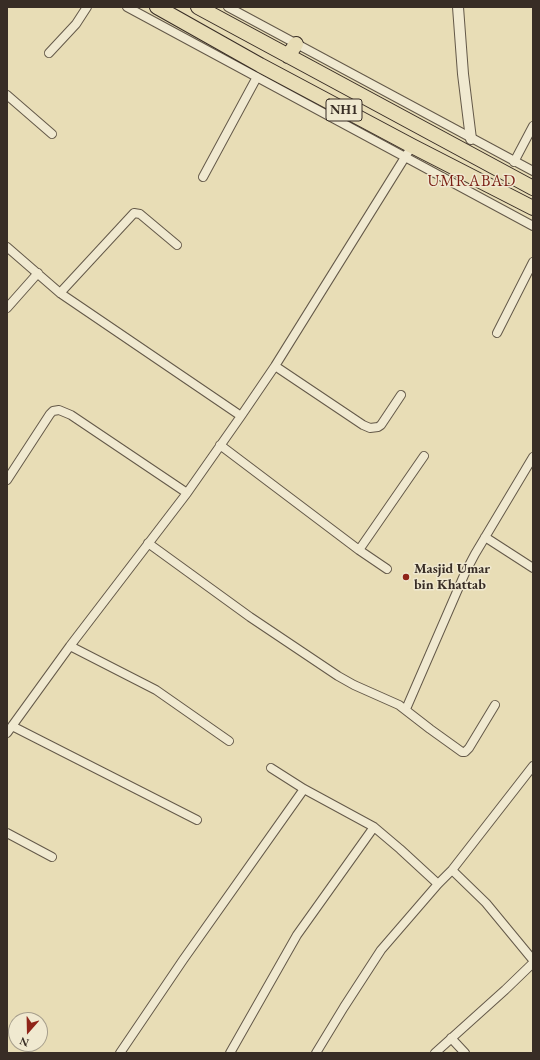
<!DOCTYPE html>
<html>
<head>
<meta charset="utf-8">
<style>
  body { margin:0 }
  #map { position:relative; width:540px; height:1060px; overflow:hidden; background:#e8ddb6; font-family:"EB Garamond",serif }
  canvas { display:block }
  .frame { position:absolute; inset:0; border:8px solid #382d25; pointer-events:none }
  .north { position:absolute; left:8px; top:1012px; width:40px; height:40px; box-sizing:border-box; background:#f0e9d0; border:1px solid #a69e8c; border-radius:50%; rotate:200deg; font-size:11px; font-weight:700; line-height:16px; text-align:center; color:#382d25 }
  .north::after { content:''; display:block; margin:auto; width:14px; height:18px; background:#8f2418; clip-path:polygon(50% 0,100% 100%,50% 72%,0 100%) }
</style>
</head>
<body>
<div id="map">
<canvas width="540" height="1060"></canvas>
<div class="frame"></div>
<div class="north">N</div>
</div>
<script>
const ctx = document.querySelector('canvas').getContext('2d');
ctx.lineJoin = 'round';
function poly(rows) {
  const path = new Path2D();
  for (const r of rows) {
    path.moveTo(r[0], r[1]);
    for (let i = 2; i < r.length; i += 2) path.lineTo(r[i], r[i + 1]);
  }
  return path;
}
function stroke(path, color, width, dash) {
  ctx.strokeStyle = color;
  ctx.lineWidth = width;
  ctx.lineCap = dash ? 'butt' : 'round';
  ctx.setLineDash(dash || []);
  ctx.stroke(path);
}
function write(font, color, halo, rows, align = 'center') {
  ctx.font = font + ' "EB Garamond",serif';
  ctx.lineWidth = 3;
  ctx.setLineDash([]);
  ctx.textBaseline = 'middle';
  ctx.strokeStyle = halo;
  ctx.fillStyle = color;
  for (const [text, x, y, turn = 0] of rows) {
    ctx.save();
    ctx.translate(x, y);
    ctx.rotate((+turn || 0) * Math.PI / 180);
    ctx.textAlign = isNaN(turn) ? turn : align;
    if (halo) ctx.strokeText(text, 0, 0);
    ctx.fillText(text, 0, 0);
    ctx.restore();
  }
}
const minor = poly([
  [127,7,533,226],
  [228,7,533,171],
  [49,53,76,24,87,7],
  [7,95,52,134],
  [514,162,533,126],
  [203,177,257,77],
  [7,247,60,293,241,416],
  [60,293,134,213,140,214,177,245],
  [7,308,38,273],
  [497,333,533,262],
  [275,366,363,425,370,428,378,427,381,425,401,395],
  [220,445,359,550,387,569],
  [7,480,50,414,53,411,59,410,71,415,187,493],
  [485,537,533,568],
  [148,543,250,617,338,676,354,685,399,705,430,729,462,752,465,752,469,748,495,705],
  [359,550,424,456],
  [70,646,156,690,229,741],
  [406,709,465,573,475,554,533,457],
  [12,726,197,820],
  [7,733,70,646,187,493,241,416,275,366,412,146],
  [271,768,304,789,374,827,400,849,438,884],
  [7,833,52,857],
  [452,870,486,903,533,960],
  [451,1038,465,1053],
  [120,1053,183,960,304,789],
  [230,1053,297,935,374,827],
  [316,1053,344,1007,381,950,438,884,452,870,533,766],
  [435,1053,505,990,533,963]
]);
const tertiary = poly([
  [458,7,463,74,471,139]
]);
const trunk = poly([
  [157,7,260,65,412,146,533,208],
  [198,7,533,188],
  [288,56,296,44]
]);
const markers = [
  [406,577,4,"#8f2418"]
];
const shields = [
  [344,110,36]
];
const shieldNames = [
  ["NH1",344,110]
];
const poiNames = [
  ["Masjid Umar",414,569],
  ["bin Khattab",414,585]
];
const quarterNames = [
  ["UMRABAD",472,182]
];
stroke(minor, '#645949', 10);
stroke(tertiary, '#645949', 12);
stroke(trunk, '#382d25', 16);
stroke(minor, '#f0e9d0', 8);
stroke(tertiary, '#f0e9d0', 10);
stroke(trunk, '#e8ddb6', 14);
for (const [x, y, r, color] of markers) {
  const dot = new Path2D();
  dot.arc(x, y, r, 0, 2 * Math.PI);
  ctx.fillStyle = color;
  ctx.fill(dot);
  stroke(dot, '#f0e9d0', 1.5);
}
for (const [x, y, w] of shields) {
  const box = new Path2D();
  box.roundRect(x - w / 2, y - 11, w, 22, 3);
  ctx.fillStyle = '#f0e9d0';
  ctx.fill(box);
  stroke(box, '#382d25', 1);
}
write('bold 13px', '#382d25', null, shieldNames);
write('bold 14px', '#382d25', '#f0e9d0', poiNames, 'left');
ctx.letterSpacing = '1px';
write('16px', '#7a1f14', '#f0e9d0', quarterNames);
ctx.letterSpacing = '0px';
</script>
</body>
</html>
